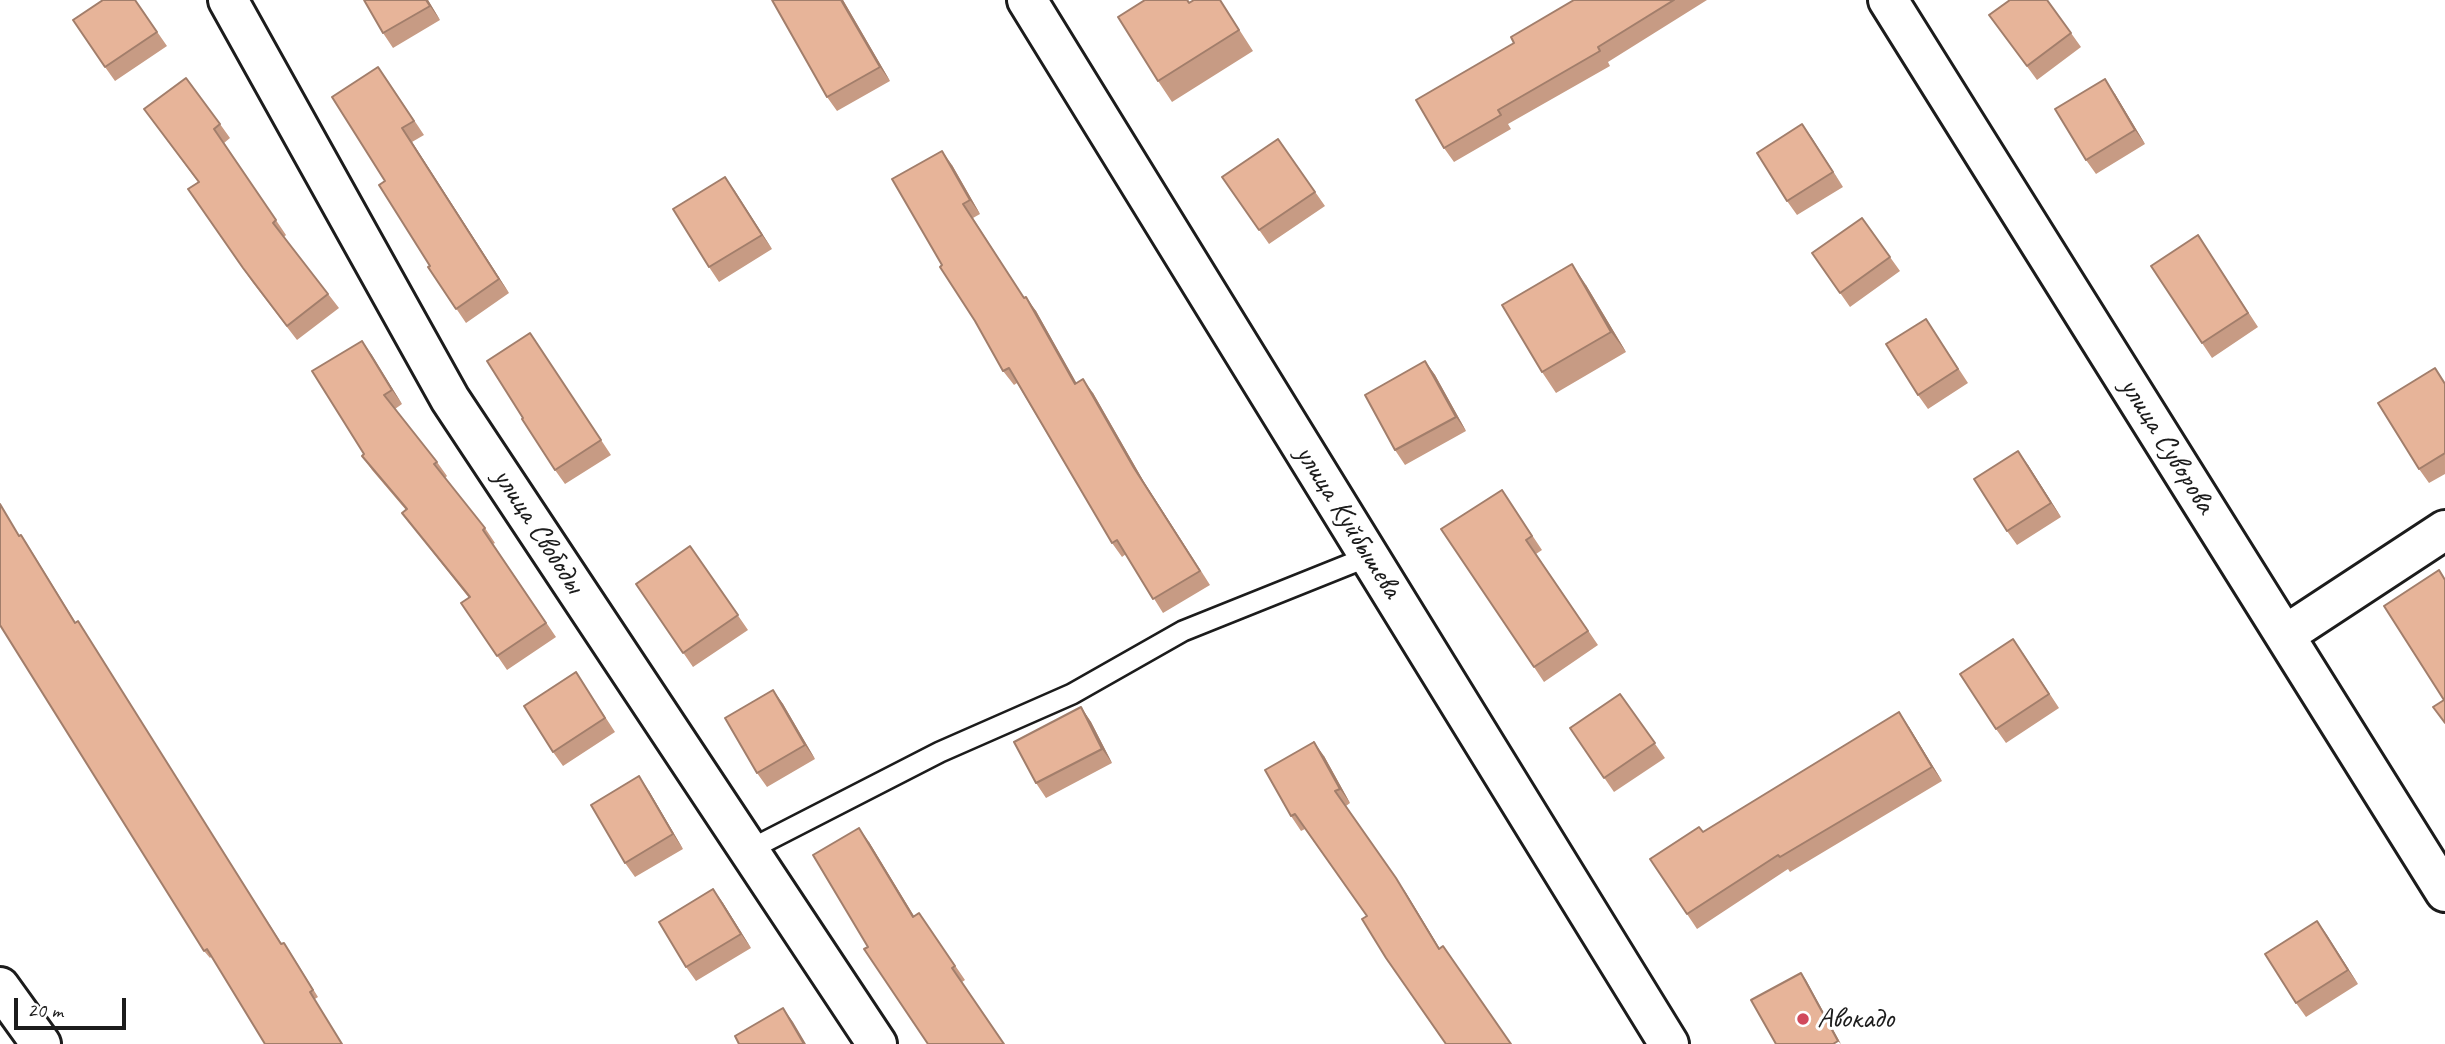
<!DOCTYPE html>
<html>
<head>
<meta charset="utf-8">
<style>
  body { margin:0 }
  #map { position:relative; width:2445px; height:1044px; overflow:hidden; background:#fff; font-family:Caveat,sans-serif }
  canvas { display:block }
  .scale { position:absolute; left:14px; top:998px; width:112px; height:32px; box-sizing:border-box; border:4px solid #1c1c1c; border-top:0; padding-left:9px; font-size:21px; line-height:24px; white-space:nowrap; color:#1c1c1c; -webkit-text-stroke:5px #fff; paint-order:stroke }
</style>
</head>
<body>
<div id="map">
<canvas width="2445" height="1044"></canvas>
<div class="scale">20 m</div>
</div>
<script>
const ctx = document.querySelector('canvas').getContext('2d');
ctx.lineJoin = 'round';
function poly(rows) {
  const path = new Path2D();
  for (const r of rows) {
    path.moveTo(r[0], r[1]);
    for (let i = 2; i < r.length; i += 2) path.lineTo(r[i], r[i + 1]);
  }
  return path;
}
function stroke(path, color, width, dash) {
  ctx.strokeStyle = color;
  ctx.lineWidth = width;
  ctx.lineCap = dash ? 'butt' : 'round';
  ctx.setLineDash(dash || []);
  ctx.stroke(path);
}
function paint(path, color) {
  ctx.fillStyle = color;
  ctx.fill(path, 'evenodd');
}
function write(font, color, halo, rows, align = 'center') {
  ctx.font = font + ' Caveat,sans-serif';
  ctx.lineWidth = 6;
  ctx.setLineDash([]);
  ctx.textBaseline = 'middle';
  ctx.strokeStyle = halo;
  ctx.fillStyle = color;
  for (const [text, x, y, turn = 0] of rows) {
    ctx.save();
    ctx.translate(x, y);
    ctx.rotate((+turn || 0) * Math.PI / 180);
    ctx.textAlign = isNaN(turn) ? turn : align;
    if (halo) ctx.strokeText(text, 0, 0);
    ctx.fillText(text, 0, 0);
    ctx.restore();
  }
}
const service = poly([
  [749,850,940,752,1072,694,1183,631,1370,556]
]);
const minor = poly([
  [228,0,450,399,877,1044],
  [1888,0,2445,892],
  [2285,635,2445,530],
  [0,987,41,1044]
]);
const secondary = poly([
  [1027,0,1669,1044]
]);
const wall = poly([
  [135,0,167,46,115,81,105,67],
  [428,0,440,20,393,48,383,33],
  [843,0,890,81,837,111,827,97],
  [1145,0,1188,0,1190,2,1226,9,1253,51,1172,102,1158,81],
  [1574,0,1707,0,1608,62,1610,66,1508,124,1511,129,1454,162,1444,148,1514,43],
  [1989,15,2071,33,2081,47,2037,80],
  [388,81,424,135,412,142,509,293,466,323,428,267,430,266,385,181],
  [2115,94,2145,144,2096,174,2086,160],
  [144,109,220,124,230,138,224,143,286,235,284,237,339,308,297,340,253,283,188,189,198,182],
  [1802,124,1843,187,1797,215,1787,201],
  [1278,139,1325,206,1269,244,1222,177],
  [952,165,980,214,973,218,1024,298,1036,311,1076,383,1093,393,1144,482,1210,585,1163,613,1126,554,1122,557,1112,543,1017,383,1014,385,1003,371,975,321],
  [725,177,772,249,719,282,709,267],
  [1862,218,1900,271,1850,307,1812,253],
  [2198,235,2258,327,2212,358,2202,343],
  [1586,285,1626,352,1556,393,1542,372],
  [1926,319,1968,383,1928,409,1918,395],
  [362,341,402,404,395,409,437,462,447,476,445,478,485,528,495,543,493,544,556,637,507,670,461,603,469,598,413,527,402,513,406,510,372,470,362,456,364,454],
  [540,348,611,455,565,484,555,470,523,418],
  [1425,361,1435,375,1466,431,1405,465,1395,450],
  [2445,382,2445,474,2429,483,2419,469],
  [2028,465,2061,517,2017,545,2007,531],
  [1502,490,1542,550,1536,554,1598,645,1544,682,1534,667],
  [20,536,26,542,76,623,282,944,289,950,318,997,315,999,211,957,210,958,204,951],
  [690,546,748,630,693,667,636,584],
  [2023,653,2059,708,2006,743,1996,729],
  [576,672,615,732,563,766,553,752],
  [773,690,783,704,815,759,767,787,757,773],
  [1620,694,1665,758,1614,792,1570,728],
  [1081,707,1091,722,1112,763,1046,798,1036,783],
  [1909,727,1942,781,1790,872,1788,869,1697,929,1687,914,1703,832],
  [1324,756,1350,803,1346,806,1406,893,1440,949,1511,1044,1367,916,1305,829,1301,831,1291,816],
  [649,791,683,849,635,877,625,863],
  [869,842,914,916,919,913,965,980,962,982,868,947],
  [713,889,723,903,751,948,696,981,686,967],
  [2317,921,2358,984,2306,1017,2296,1003]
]);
const shadedWall = poly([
  [426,0,428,0,440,20,430,6],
  [841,0,843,0,890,81,880,67],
  [2105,79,2115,94,2145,144,2135,130],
  [1802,124,1812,138,1843,187,1833,172],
  [402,128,412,142,509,293,499,279],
  [942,151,952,165,980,214,970,200],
  [725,177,735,191,772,249,762,235],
  [1572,264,1586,285,1626,352,1611,332],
  [1026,297,1036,311,1085,398,1075,384],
  [362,341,372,355,402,404,392,390],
  [1425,361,1435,375,1466,431,1456,417],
  [1083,379,1093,393,1144,482,1210,585,1134,468],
  [2018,451,2028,465,2061,517,2051,503],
  [773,690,783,704,815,759,805,745],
  [1081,707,1091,722,1112,763,1102,749],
  [1899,712,1909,727,1942,781,1932,767],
  [1314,742,1324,756,1350,803,1340,789],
  [639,776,649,791,683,849,673,834],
  [1335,791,1406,893,1449,964],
  [859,828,869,842,923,931,913,917],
  [713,889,723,903,751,948,741,934],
  [2317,921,2327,935,2358,984,2348,970],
  [1801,973,1806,980,1841,1044,1838,1041],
  [783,1008,793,1022,806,1044,804,1044]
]);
const building = poly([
  [103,0,135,0,157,32,105,67,73,20,103,0],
  [364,0,426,0,430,6,383,33,364,0],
  [772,0,841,0,880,67,827,97,772,0],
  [1145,0,1187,0,1189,3,1194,0,1220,0,1239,30,1158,81,1118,17,1145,0],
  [1574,0,1674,0,1598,47,1600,51,1498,110,1501,115,1444,148,1416,100,1514,43,1511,37,1574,0],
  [2010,0,2047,0,2071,33,2027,66,1989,15,2010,0],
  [378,67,414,121,402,128,499,279,456,309,428,267,430,266,379,185,385,181,332,97,378,67],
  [186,78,220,124,214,129,276,220,273,223,328,294,287,326,243,268,188,189,199,182,144,109,186,78],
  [2105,79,2135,130,2086,160,2055,109,2105,79],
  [1802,124,1833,172,1787,201,1757,153,1802,124],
  [1278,139,1315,192,1259,230,1222,177,1278,139],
  [942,151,970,200,963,204,1024,298,1026,297,1075,384,1083,379,1134,468,1200,571,1153,599,1117,540,1112,543,1009,368,1003,371,975,321,940,267,942,265,892,179,942,151],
  [725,177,762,235,709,267,673,209,725,177],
  [1862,218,1890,257,1840,293,1812,253,1862,218],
  [2198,235,2248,313,2202,343,2151,266,2198,235],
  [1572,264,1611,332,1542,372,1502,305,1572,264],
  [1926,319,1958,369,1918,395,1886,344,1926,319],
  [530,333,601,440,555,470,522,419,523,418,487,361,530,333],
  [362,341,392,390,384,395,437,462,434,464,485,528,483,530,546,623,497,656,461,603,470,597,402,513,407,509,362,456,364,454,312,371,362,341],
  [1425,361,1456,417,1395,450,1365,395,1425,361],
  [2435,368,2445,384,2445,453,2419,469,2378,403,2435,368],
  [2018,451,2051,503,2007,531,1974,479,2018,451],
  [1502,490,1532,536,1526,540,1588,631,1534,667,1441,529,1502,490],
  [0,504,19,536,21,535,75,623,78,621,281,944,284,943,313,990,310,992,342,1044,265,1044,207,949,204,951,0,625,0,504],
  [690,546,738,615,683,653,636,584,690,546],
  [2439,570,2445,580,2445,723,2433,707,2444,700,2384,606,2439,570],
  [2013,639,2049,694,1996,729,1960,674,2013,639],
  [576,672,605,718,553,752,524,706,576,672],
  [773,690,805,745,757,773,725,718,773,690],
  [1620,694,1655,743,1604,778,1570,728,1620,694],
  [1081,707,1102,749,1036,783,1014,742,1081,707],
  [1899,712,1932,767,1780,857,1778,855,1687,914,1650,859,1699,827,1703,832,1899,712],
  [1314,742,1340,789,1335,791,1396,878,1439,949,1443,946,1511,1044,1446,1044,1386,958,1362,919,1367,916,1295,814,1291,816,1265,770,1314,742],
  [639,776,673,834,625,863,591,805,639,776],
  [859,828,913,917,919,913,955,966,952,968,1004,1044,928,1044,864,949,868,947,813,855,859,828],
  [713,889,741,934,686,967,659,922,713,889],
  [2317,921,2348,970,2296,1003,2265,954,2317,921],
  [1801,973,1838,1041,1833,1044,1776,1044,1751,1000,1801,973],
  [783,1008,804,1044,739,1044,735,1036,783,1008]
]);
const markers = [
  [1803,1019,7,"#d1495b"]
];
const streetNames = [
  ["улица Суворова",2167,446,58],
  ["улица Куйбышева",1348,522,58],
  ["улица Свободы",538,531,57]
];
const poiNames = [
  ["Авокадо",1817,1019]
];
stroke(service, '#1c1c1c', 24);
stroke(minor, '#1c1c1c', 44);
stroke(secondary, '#1c1c1c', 44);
stroke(service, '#fff', 19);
stroke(minor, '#fff', 38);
stroke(secondary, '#fff', 38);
paint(wall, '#c79b84');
paint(shadedWall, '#a27e6b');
paint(building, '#e7b499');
stroke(building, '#a27e6b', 2);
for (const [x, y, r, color] of markers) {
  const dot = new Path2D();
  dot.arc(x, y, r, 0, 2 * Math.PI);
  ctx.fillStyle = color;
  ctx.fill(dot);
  stroke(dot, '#fff', 2.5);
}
write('30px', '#1c1c1c', '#fff', streetNames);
write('30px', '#1c1c1c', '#fff', poiNames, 'left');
</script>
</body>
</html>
